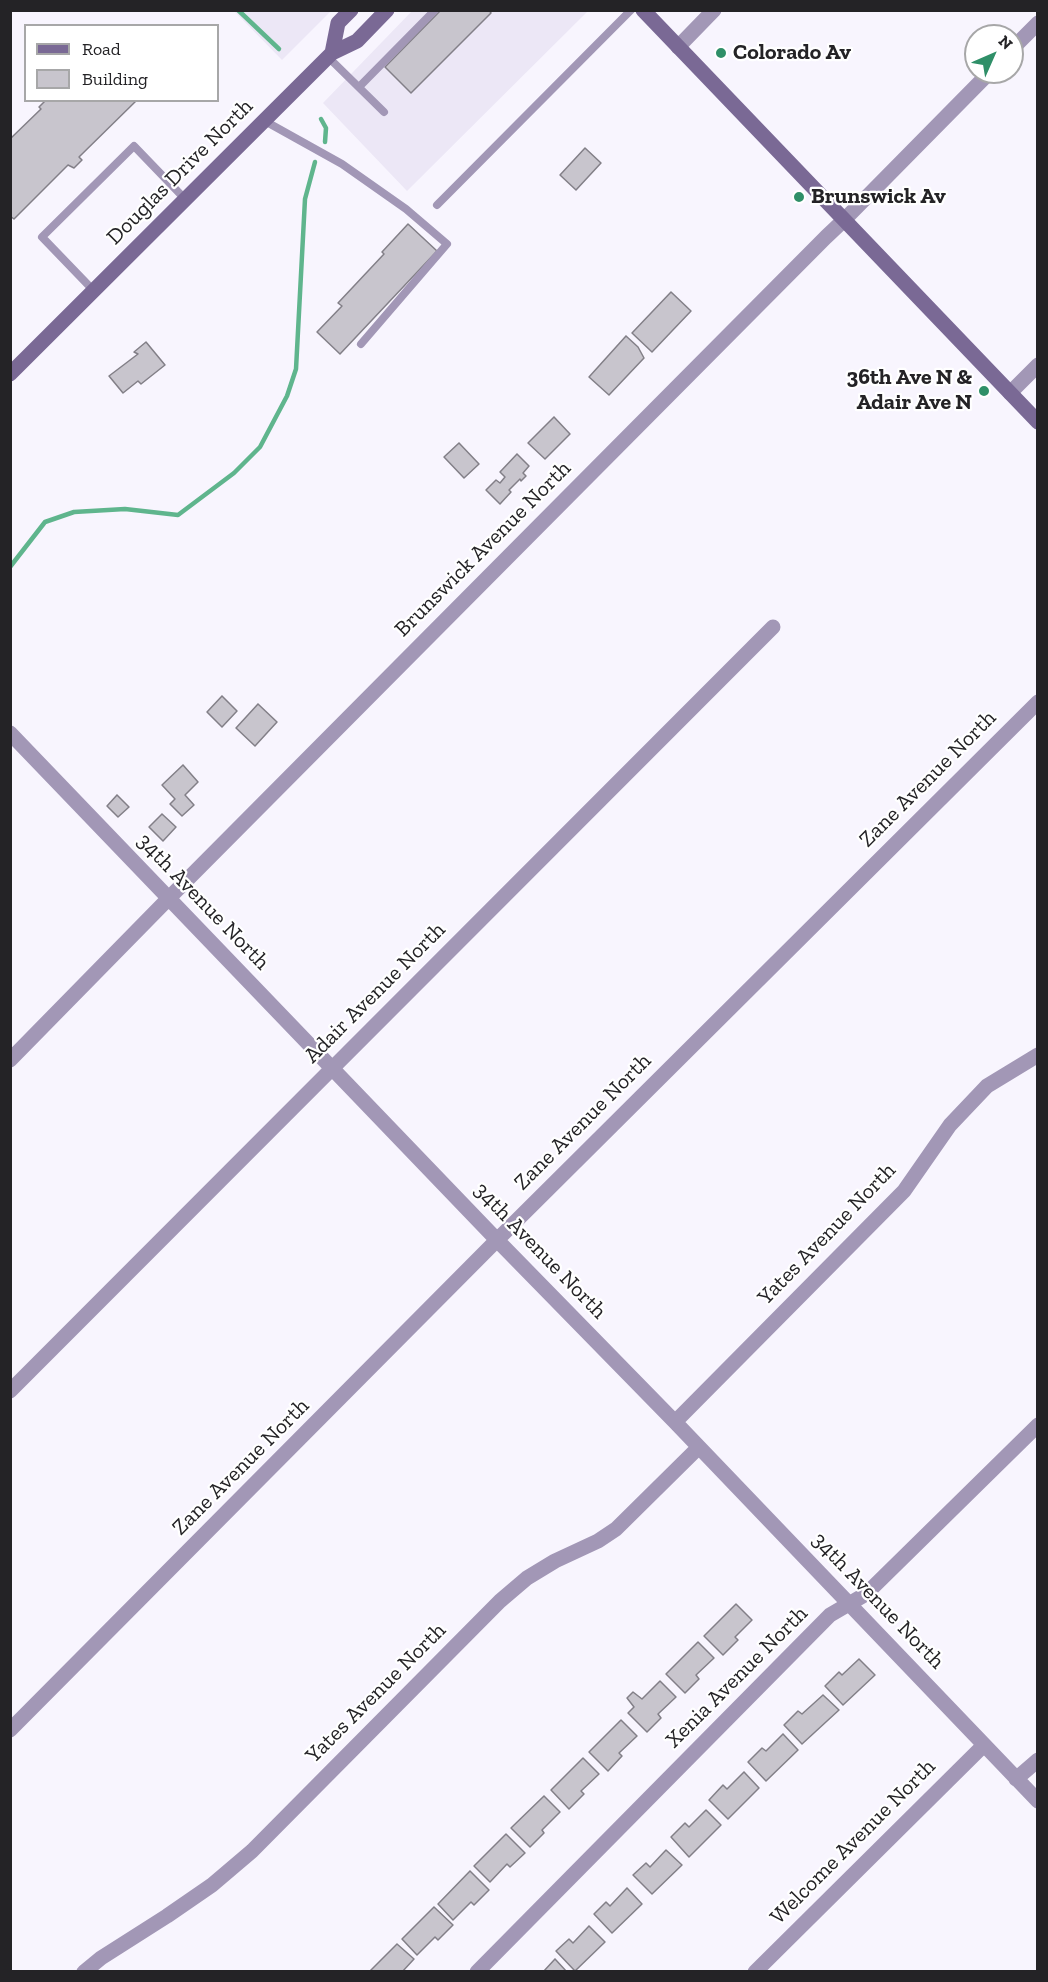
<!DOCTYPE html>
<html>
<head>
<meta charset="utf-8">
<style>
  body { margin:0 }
  #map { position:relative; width:1048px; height:1982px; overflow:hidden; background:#f8f5fe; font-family:"Zilla Slab",serif }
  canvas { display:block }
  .frame { position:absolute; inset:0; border:12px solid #242326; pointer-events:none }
  .legend { position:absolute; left:24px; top:24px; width:195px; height:78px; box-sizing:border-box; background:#fff; border:2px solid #a7a7a8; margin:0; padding:8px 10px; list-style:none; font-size:18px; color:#242326 }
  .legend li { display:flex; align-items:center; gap:12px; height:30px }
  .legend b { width:30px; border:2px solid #a7a7a8 }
  .north { position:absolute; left:964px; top:24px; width:60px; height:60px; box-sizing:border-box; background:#fff; border:2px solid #a7a7a8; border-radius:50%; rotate:45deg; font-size:16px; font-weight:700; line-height:24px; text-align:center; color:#242326 }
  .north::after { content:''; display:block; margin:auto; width:21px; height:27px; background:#2f8f68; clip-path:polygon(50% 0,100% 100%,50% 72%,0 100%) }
</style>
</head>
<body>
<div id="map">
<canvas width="1048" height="1982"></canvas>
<div class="frame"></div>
<ul class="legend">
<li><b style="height:8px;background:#7a6995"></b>Road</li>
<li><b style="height:16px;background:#c8c5cd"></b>Building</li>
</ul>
<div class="north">N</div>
</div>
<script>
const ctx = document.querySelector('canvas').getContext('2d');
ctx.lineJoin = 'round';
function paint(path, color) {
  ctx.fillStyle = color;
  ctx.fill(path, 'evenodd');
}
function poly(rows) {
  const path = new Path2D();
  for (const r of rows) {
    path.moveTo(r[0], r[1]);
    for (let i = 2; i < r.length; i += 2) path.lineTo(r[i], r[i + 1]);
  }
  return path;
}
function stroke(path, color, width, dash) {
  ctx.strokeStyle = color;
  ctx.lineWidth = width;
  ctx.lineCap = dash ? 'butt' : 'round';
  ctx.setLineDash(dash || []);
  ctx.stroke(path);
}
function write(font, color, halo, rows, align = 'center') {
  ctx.font = font + ' "Zilla Slab",serif';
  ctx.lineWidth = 4.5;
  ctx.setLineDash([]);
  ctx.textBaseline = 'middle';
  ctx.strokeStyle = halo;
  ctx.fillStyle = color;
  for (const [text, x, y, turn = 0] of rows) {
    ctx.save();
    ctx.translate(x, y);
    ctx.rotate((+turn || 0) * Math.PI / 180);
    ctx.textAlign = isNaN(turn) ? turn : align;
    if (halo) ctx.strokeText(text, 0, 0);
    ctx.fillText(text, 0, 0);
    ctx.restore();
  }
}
const built = poly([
  [234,11,331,11,282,60],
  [412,11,588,11,407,191,323,103]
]);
const stream = poly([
  [238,10,279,49],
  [321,119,326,128,325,142],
  [10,567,45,522,74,512,125,509,178,515,234,473,260,447,287,396,296,369,305,199,315,162]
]);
const building = poly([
  [441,10,489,10,491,13,411,93,385,67,441,10],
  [46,100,136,101,79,157,82,160,74,168,68,165,14,219,10,216,10,139,41,109,39,107,46,100],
  [585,148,601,163,576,190,560,175,585,148],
  [408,224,437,251,340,354,317,332,342,306,338,303,384,254,382,252,408,224],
  [671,292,691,311,652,352,632,333,671,292],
  [626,336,638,347,644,358,609,395,589,377,626,336],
  [146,342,165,365,141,384,138,381,123,393,109,376,138,354,134,352,146,342],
  [554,417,570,434,545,459,528,443,554,417],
  [459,443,479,464,464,478,444,457,459,443],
  [517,454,529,466,523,473,526,476,521,481,520,479,509,490,511,492,500,504,486,490,496,480,500,483,505,477,500,472,517,454],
  [222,696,237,711,222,727,207,712,222,696],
  [258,704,277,722,255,746,236,728,258,704],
  [183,765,198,782,185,795,194,805,182,816,170,804,175,799,162,785,183,765],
  [117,795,129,807,118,817,107,806,117,795],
  [162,814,176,827,163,841,149,827,162,814],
  [736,1604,752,1620,735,1637,738,1640,723,1655,704,1636,736,1604],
  [698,1642,714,1658,696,1675,699,1679,685,1693,666,1674,698,1642],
  [859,1659,875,1675,843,1705,825,1686,839,1672,842,1675,859,1659],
  [660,1681,676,1697,658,1714,661,1718,647,1732,628,1713,634,1707,627,1698,633,1692,642,1699,660,1681],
  [823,1695,839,1710,802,1744,784,1725,798,1711,802,1714,823,1695],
  [621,1720,637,1736,619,1753,622,1756,608,1771,589,1752,621,1720],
  [783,1734,798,1750,766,1781,748,1762,762,1748,766,1751,783,1734],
  [583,1758,599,1774,581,1791,584,1794,569,1809,551,1790,583,1758],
  [744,1772,759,1788,728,1819,709,1800,723,1785,727,1789,744,1772],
  [544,1796,560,1812,542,1830,544,1833,530,1847,511,1828,544,1796],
  [706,1810,721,1825,689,1857,671,1837,685,1823,689,1827,706,1810],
  [506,1834,525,1853,510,1867,507,1864,490,1882,474,1866,506,1834],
  [666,1850,682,1865,652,1894,633,1875,646,1863,650,1867,666,1850],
  [470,1871,489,1890,474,1905,471,1902,453,1920,438,1904,470,1871],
  [627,1888,642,1904,612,1933,594,1914,606,1902,610,1906,627,1888],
  [434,1907,453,1925,438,1940,435,1937,417,1955,402,1939,434,1907],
  [589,1926,605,1942,575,1971,556,1951,569,1939,573,1943,589,1926],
  [397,1944,414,1959,402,1972,369,1972,397,1944],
  [555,1959,567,1972,543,1972,555,1959]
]);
const lane = poly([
  [328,57,384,112],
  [359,87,435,10],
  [263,120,342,164,406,209,447,244,361,344],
  [437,205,631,10],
  [94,291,42,237,134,146,185,199]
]);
const street = poly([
  [678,47,714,10],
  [1012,49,1038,23],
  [1010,393,1038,365],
  [10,733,497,1240,675,1422,1038,1801],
  [10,1060,168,899,826,237,844,220,990,72],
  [10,1391,773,627],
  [675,1422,904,1191,950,1125,987,1086,1038,1055],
  [10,1730,497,1240,1038,702],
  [1016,1779,1038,1760],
  [84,1972,101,1958,167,1916,212,1885,252,1851,500,1601,527,1578,555,1561,598,1541,616,1529,699,1447],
  [477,1972,830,1615,866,1594,1038,1425],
  [755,1972,984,1745]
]);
const secondary = poly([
  [643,10,1038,422],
  [332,53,338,23,351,10],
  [10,374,332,53,357,41,387,10]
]);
const markers = [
  [721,53,6,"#2f8f68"],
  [799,197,6,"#2f8f68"],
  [984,391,6,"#2f8f68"]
];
const poiNames = [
  ["Colorado Av",733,53],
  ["Brunswick Av",811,197],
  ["36th Ave N &",972,378,"right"],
  ["Adair Ave N",972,403,"right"]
];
const streetNames = [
  ["Douglas Drive North",180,172,-45],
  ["Brunswick Avenue North",483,549,-45],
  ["Zane Avenue North",928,779,-45],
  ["34th Avenue North",203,902,46],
  ["Adair Avenue North",375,993,-45],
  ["Zane Avenue North",583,1122,-45],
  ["Yates Avenue North",827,1234,-46],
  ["34th Avenue North",540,1251,46],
  ["Zane Avenue North",241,1467,-45],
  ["34th Avenue North",878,1601,46],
  ["Xenia Avenue North",737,1677,-45],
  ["Yates Avenue North",376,1693,-45],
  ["Welcome Avenue North",853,1842,-45]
];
paint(built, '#ece7f6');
stroke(stream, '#5fb58d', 4.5);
paint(building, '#c8c5cd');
stroke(building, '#827f87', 1.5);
stroke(lane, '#a297b6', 8);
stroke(street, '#a297b6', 15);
stroke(secondary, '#7a6995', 15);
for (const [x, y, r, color] of markers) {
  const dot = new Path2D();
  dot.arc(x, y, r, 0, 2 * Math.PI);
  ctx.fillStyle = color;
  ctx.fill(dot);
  stroke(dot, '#fff', 2);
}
write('bold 22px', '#242326', '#fff', poiNames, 'left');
write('22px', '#242326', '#fff', streetNames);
</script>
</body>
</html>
